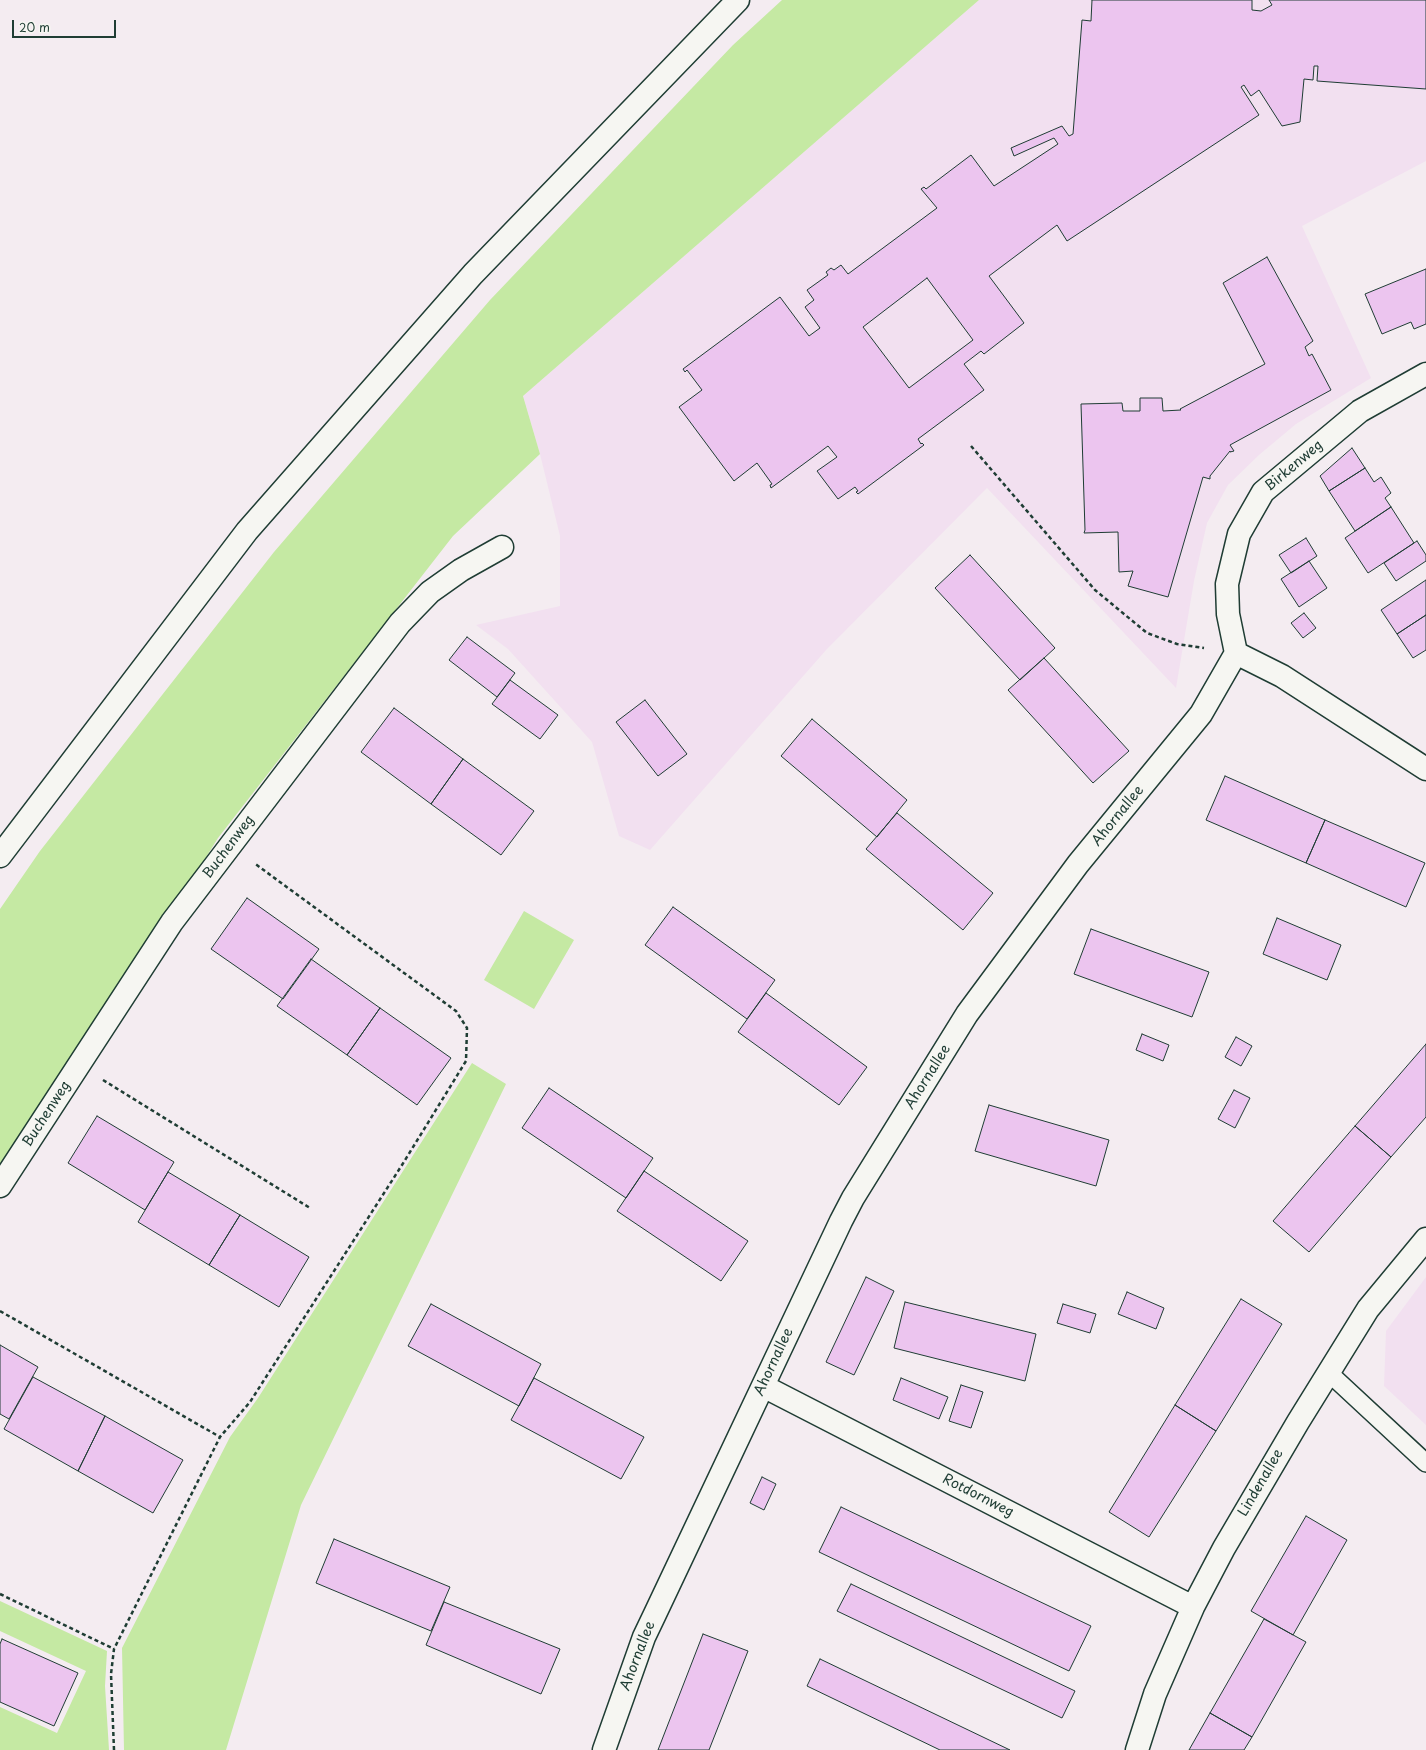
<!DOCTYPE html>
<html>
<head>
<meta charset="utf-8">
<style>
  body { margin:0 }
  #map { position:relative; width:1426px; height:1750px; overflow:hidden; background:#f4ecf1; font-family:"Playpen Sans",sans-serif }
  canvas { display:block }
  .scale { position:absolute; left:12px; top:20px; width:104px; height:18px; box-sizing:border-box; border:2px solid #1f3d34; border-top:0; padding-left:5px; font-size:12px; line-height:14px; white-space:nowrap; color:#1f3d34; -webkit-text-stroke:3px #f6f6f2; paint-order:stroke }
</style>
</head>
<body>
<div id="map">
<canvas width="1426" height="1750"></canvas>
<div class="scale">20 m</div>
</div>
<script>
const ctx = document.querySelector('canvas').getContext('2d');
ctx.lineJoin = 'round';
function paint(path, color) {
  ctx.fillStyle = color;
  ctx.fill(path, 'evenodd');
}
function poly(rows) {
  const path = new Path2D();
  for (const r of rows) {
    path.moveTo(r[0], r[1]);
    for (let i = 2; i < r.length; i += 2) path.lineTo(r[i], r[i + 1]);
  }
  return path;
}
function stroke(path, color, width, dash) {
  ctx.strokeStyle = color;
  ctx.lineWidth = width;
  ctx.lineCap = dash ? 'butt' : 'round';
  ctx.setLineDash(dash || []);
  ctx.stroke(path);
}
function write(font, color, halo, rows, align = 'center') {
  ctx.font = font + ' "Playpen Sans",sans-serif';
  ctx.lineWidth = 3.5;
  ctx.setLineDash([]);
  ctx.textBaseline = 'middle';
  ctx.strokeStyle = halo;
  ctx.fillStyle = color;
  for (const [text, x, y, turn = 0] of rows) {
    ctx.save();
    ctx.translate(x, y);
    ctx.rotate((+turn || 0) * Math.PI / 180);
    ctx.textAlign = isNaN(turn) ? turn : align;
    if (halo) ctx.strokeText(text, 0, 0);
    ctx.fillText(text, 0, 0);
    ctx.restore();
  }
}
const built = poly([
  [979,0,1426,0,1426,161,1302,226,1371,378,1296,424,1259,455,1228,485,1207,523,1194,581,1176,688,987,488,827,649,650,850,619,836,592,742,508,649,476,625,560,606,560,536,540,454,523,396],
  [1426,1277,1426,1425,1384,1386,1386,1331]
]);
const green = poly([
  [782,0,979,0,523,396,540,454,453,536,218,838,0,1190,0,909,40,851,274,552,490,300,733,45],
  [524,911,574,940,534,1009,484,980],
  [472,1063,506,1084,301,1505,226,1750,124,1750,122,1648,230,1437,258,1398],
  [0,1601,107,1651,105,1686,109,1750,0,1750,0,1707,57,1733,86,1671,0,1631]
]);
const building = poly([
  [1092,0,1252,0,1252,10,1261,11,1272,5,1269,0,1426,0,1426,89,1317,81,1318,66,1314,66,1313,80,1304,79,1300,122,1282,126,1259,90,1251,96,1244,85,1241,87,1259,115,1067,241,1057,225,989,276,1024,323,984,354,981,351,964,364,984,390,918,439,921,444,922,443,924,445,858,494,856,492,858,491,855,487,838,499,817,471,837,457,828,446,771,488,770,485,772,484,757,463,734,481,679,407,702,390,687,370,685,372,683,369,780,297,809,336,820,328,805,307,814,300,807,290,828,275,826,272,831,268,834,270,841,265,848,274,937,208,921,189,924,187,926,189,971,155,994,186,1058,144,1054,138,1014,156,1011,148,1062,126,1069,136,1073,134,1082,20,1091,21,1092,0],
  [927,278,973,340,909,388,863,327,927,278],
  [1267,257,1313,341,1305,347,1309,356,1312,354,1331,390,1230,445,1234,451,1230,452,1230,451,1210,476,1210,479,1203,477,1168,597,1128,586,1133,571,1119,572,1118,532,1084,533,1085,530,1081,404,1122,403,1123,411,1140,411,1140,398,1162,398,1163,411,1181,410,1180,409,1265,364,1223,283,1267,257],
  [1426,269,1426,324,1414,329,1411,322,1382,334,1365,294,1426,269],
  [1352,448,1365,468,1329,491,1320,476,1352,448],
  [1365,468,1374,482,1381,477,1391,493,1385,498,1391,507,1355,531,1329,491,1365,468],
  [1391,507,1414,543,1368,573,1345,538,1391,507],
  [1306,538,1317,556,1291,573,1279,555,1306,538],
  [1417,541,1426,555,1426,561,1396,581,1384,563,1417,541],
  [970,555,1055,648,1020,680,935,588,970,555],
  [1309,561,1327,588,1299,607,1281,579,1309,561],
  [1426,580,1426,615,1397,634,1381,610,1426,580],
  [1304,613,1316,628,1303,638,1291,623,1304,613],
  [1426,615,1426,650,1413,658,1397,634,1426,615],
  [467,637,515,673,497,697,449,660,467,637],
  [1044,658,1129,751,1093,783,1008,690,1044,658],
  [510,680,558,715,540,739,492,704,510,680],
  [645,700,687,754,658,776,616,722,645,700],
  [394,708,463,759,431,804,361,752,394,708],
  [812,719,907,800,877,837,781,756,812,719],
  [463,759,534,811,501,855,431,804,463,759],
  [1225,776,1325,820,1306,863,1206,820,1225,776],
  [897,813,993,893,963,930,866,849,897,813],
  [1325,820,1425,863,1406,907,1306,863,1325,820],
  [247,898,319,949,283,999,211,949,247,898],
  [673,907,775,980,747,1019,645,945,673,907],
  [1277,918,1341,945,1327,980,1263,954,1277,918],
  [1091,929,1209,972,1192,1017,1074,974,1091,929],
  [311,959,380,1008,347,1055,277,1006,311,959],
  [766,993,867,1067,839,1105,738,1032,766,993],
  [380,1008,451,1058,417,1105,347,1055,380,1008],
  [1142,1034,1169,1045,1163,1061,1136,1050,1142,1034],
  [1236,1037,1252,1046,1241,1066,1225,1057,1236,1037],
  [1426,1044,1426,1117,1391,1157,1355,1126,1426,1044],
  [549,1088,653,1158,626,1198,522,1128,549,1088],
  [1234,1090,1250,1098,1235,1128,1218,1119,1234,1090],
  [989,1105,1109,1140,1096,1186,975,1151,989,1105],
  [97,1116,174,1162,145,1210,68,1163,97,1116],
  [1355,1126,1391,1157,1309,1252,1273,1221,1355,1126],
  [644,1171,748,1241,721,1281,617,1211,644,1171],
  [168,1172,240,1215,209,1265,138,1222,168,1172],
  [240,1215,309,1257,279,1307,209,1265,240,1215],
  [866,1277,894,1291,854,1375,826,1362,866,1277],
  [1127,1292,1164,1308,1156,1329,1118,1314,1127,1292],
  [1241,1299,1282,1324,1216,1431,1175,1405,1241,1299],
  [905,1302,1036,1334,1025,1381,894,1348,905,1302],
  [431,1304,541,1364,519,1406,408,1346,431,1304],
  [1063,1304,1096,1314,1090,1333,1057,1323,1063,1304],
  [0,1345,38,1367,9,1419,0,1414,0,1345],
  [33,1377,105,1416,78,1471,4,1429,33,1377],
  [534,1378,644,1437,621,1479,511,1420,534,1378],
  [901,1378,948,1397,939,1419,893,1400,901,1378],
  [961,1385,983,1392,971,1428,949,1421,961,1385],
  [1175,1405,1216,1431,1149,1537,1109,1512,1175,1405],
  [105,1416,183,1460,153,1513,78,1471,105,1416],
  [762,1477,776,1484,764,1510,750,1503,762,1477],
  [841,1507,1091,1626,1069,1671,819,1552,841,1507],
  [1306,1516,1347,1540,1293,1635,1251,1611,1306,1516],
  [334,1539,450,1587,431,1631,316,1583,334,1539],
  [851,1584,1075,1691,1062,1718,837,1611,851,1584],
  [444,1602,560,1649,541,1694,426,1645,444,1602],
  [1264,1619,1306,1642,1252,1737,1210,1713,1264,1619],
  [703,1634,748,1651,709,1750,658,1750,703,1634],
  [2,1639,78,1673,54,1726,0,1702,0,1644,2,1639],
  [820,1659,1010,1750,940,1750,807,1686,820,1659],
  [1210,1713,1252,1737,1244,1750,1189,1750,1210,1713]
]);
const path = poly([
  [971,446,1095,590,1147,633,1177,644,1204,648],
  [103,1080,310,1208],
  [0,1311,220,1437],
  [0,1594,114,1649],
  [114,1750,111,1674,114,1649,220,1437,250,1402,402,1165,466,1061,467,1028,456,1011,254,863]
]);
const service = poly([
  [1328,1372,1426,1463]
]);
const minor = poly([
  [1236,653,1228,614,1227,584,1239,534,1263,492,1360,411,1426,374],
  [1236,653,1282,676,1426,769],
  [0,1186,172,922,400,623,430,592,461,570,502,547],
  [763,1386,1193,1607],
  [604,1750,644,1637,655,1614,841,1221,853,1198,967,1014,1078,864,1201,714,1236,653],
  [1137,1750,1155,1694,1193,1607,1224,1548,1298,1422,1368,1309,1426,1239]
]);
const secondary = poly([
  [0,856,247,531,473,274,738,0]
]);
const streetNames = [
  ["Birkenweg",1294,466,-40],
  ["Ahornallee",1118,816,-51],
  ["Buchenweg",229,847,-53],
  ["Ahornallee",928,1077,-58],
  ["Buchenweg",47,1114,-57],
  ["Ahornallee",774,1362,-65],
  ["Lindenallee",1261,1483,-60],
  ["Rotdornweg",978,1496,27],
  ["Ahornallee",638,1656,-69]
];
paint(built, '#f2e0f0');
paint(green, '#c5e9a3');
paint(building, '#ecc5ef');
stroke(building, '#1f3d34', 1);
stroke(service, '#1f3d34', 20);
stroke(minor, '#1f3d34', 25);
stroke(secondary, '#1f3d34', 25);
stroke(path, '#1f3d34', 2.5, [4, 3]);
stroke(service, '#f6f6f2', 17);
stroke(minor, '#f6f6f2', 22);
stroke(secondary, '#f6f6f2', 22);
write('14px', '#1f3d34', '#f6f6f2', streetNames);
</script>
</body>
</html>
